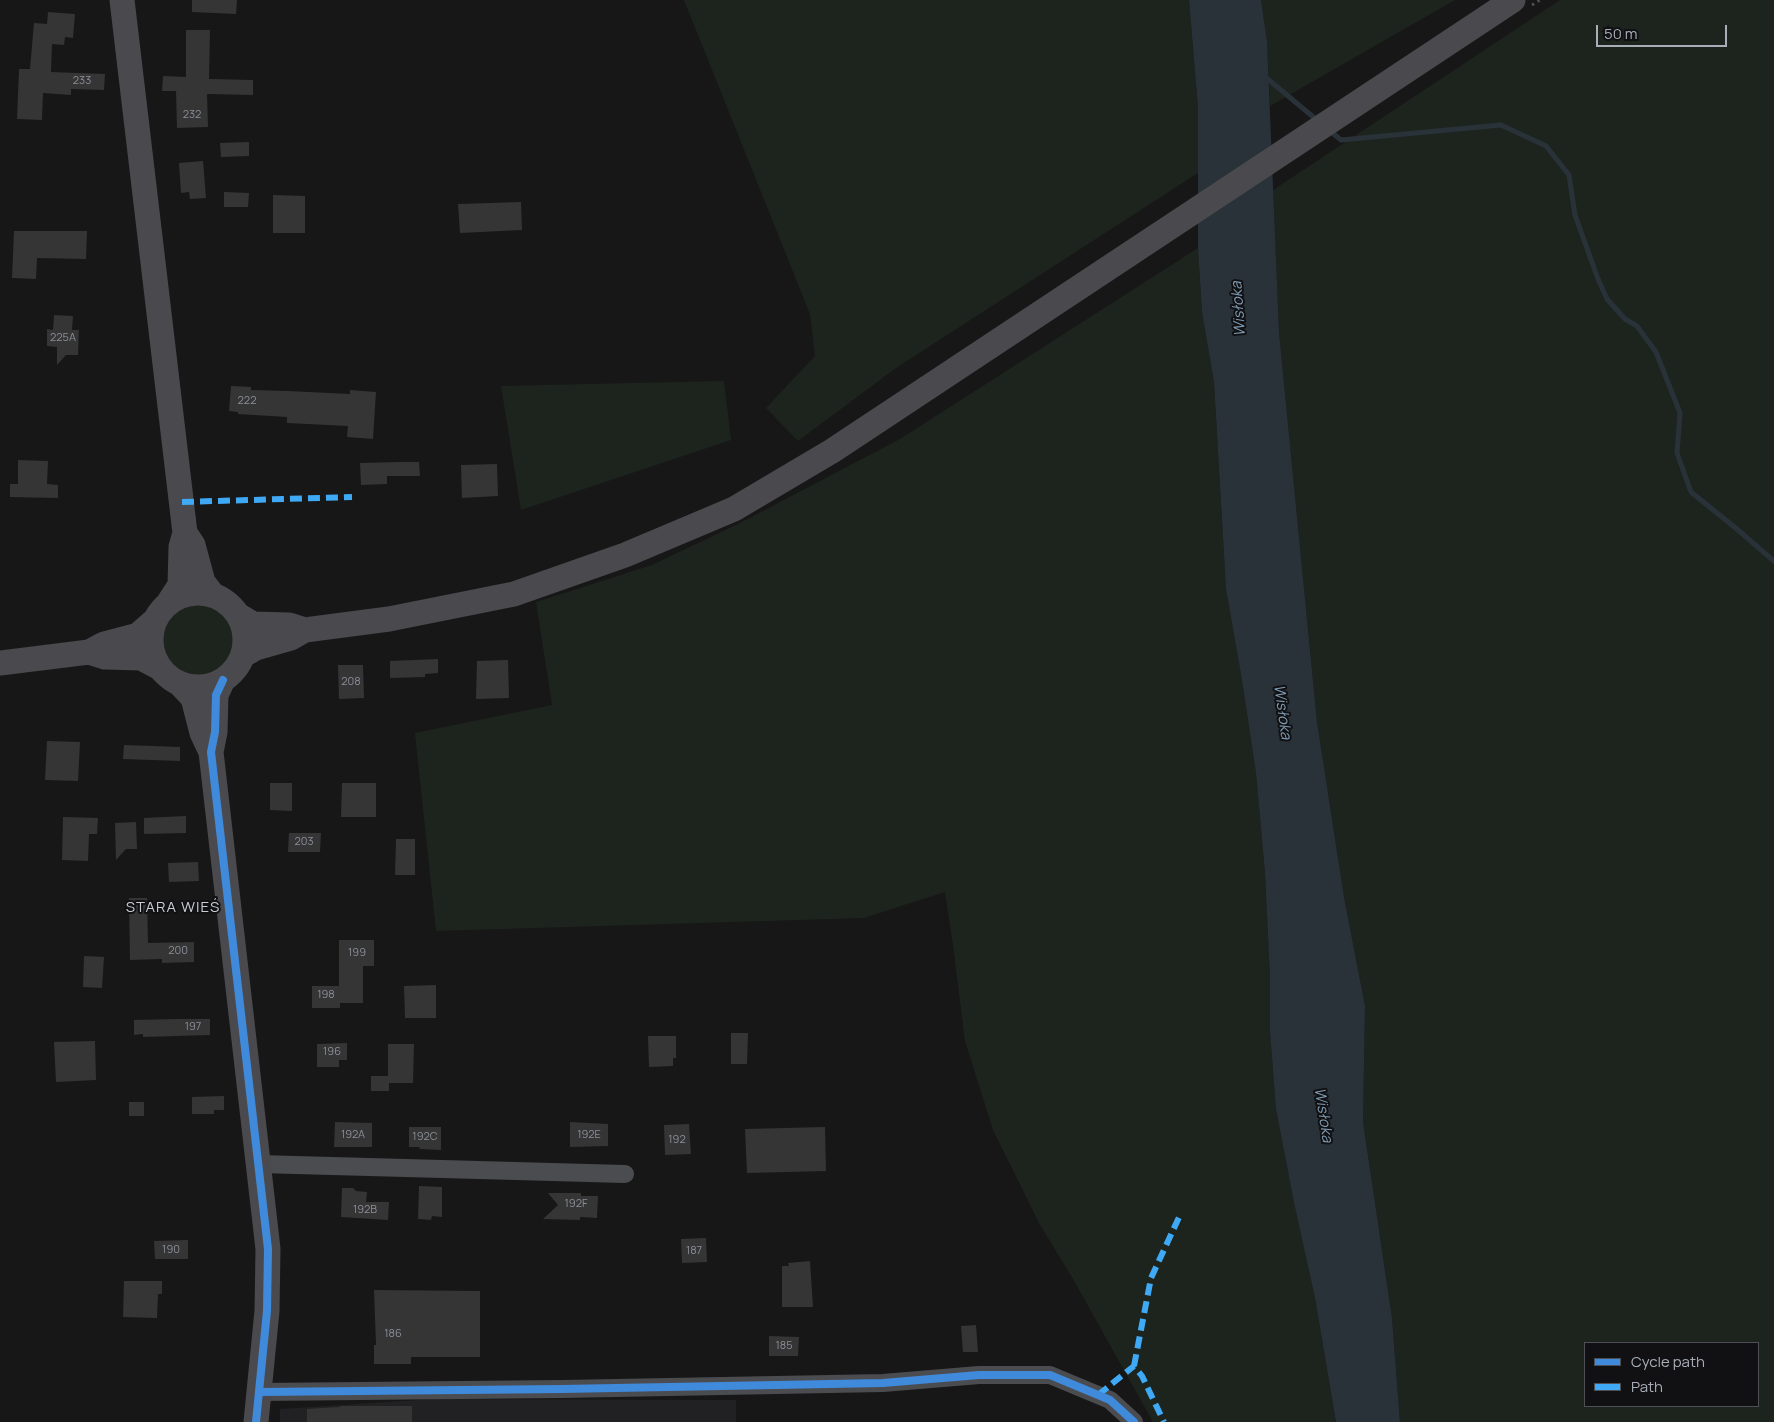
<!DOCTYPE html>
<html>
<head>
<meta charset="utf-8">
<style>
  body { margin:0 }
  #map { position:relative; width:1774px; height:1422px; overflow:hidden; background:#171717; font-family:Manrope,sans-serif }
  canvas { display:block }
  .legend { position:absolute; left:1584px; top:1342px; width:175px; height:65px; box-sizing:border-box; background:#111113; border:1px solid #4d4f55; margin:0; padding:6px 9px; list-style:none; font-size:15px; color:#a8adb8 }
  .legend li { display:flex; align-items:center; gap:10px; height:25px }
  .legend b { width:25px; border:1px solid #4d4f55 }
  .scale { position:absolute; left:1596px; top:25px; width:131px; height:22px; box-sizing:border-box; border:2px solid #a8adb8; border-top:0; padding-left:6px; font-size:15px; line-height:18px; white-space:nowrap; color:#a8adb8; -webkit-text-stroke:4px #111113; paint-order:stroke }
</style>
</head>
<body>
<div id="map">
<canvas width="1774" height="1422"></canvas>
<ul class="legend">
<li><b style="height:6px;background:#408adc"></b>Cycle path</li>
<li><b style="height:6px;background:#3fa9f5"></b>Path</li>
</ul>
<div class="scale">50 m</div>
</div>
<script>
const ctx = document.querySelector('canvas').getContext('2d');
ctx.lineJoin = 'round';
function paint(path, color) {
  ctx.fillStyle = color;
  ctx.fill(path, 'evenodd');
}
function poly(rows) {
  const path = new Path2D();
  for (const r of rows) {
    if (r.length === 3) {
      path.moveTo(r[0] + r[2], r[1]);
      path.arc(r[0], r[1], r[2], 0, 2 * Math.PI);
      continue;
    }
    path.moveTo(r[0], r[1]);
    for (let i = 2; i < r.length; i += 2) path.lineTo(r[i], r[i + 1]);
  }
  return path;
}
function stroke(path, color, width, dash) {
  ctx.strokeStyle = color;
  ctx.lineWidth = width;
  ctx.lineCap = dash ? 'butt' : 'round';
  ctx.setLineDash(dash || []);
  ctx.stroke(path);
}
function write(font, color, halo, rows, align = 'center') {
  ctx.font = font + ' Manrope,sans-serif';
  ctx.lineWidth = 4;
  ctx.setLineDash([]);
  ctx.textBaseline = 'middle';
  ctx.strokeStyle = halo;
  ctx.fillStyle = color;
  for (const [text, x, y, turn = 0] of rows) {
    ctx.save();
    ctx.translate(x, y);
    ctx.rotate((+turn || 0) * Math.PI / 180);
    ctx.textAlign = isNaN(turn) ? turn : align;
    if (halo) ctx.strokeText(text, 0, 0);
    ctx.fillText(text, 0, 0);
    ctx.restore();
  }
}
const built = poly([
  [434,1399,736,1400,736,1422,280,1422,280,1409]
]);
const green = poly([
  [684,0,1189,0,1198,107,1198,173,896,368,798,441,766,408,815,356,810,314],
  [1261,0,1455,0,1270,106,1267,41],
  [1560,0,1774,0,1774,1422,1400,1422,1392,1318,1363,1122,1365,1006,1344,897,1317,722,1279,332,1273,190],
  [1585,1343,1758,1343,1758,1406,1585,1406],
  [1198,248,1202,312,1214,382,1226,589,1241,674,1256,773,1265,873,1270,977,1270,1032,1276,1109,1294,1203,1315,1298,1336,1422,1153,1422,1073,1279,1039,1223,993,1130,965,1041,953,945,945,892,864,918,436,931,415,733,552,705,536,602,652,565,740,523,900,439],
  [724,381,731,440,521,510,501,386],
  [198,640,35]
]);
const water = poly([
  [1189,0,1261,0,1267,41,1279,332,1317,722,1344,897,1365,1006,1363,1122,1392,1318,1400,1422,1336,1422,1315,1298,1294,1203,1276,1109,1270,1032,1270,977,1265,873,1256,773,1241,674,1226,589,1214,382,1202,312,1198,248,1198,107]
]);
const stream = poly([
  [1263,75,1318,121],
  [1329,130,1341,140,1501,125,1546,146,1569,175,1575,215,1598,279,1607,299,1625,319,1637,326,1656,352,1680,413,1677,453,1691,492,1738,530,1774,561]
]);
const building = poly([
  [192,0,237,0,236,14,192,12],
  [48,12,75,14,73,38,65,37,64,45,52,44,51,72,105,74,104,90,71,89,71,95,43,93,42,120,17,119,19,69,30,69,34,23,47,24],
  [186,30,210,30,209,79,253,80,253,95,207,94,208,127,177,128,176,91,162,91,163,76,186,77],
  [249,142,249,156,221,157,220,143],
  [203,161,206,198,190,199,189,192,181,193,179,163],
  [224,192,249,193,248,207,224,207],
  [273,195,305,196,305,233,273,233],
  [521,202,522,230,460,233,458,204],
  [14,231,87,231,86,259,37,258,36,279,12,278],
  [54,315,73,316,72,330,79,330,78,355,66,355,57,365,57,347,47,346,47,329,53,330],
  [231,386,251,387,251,390,288,391,350,394,350,390,376,392,373,439,347,437,348,426,287,423,287,417,238,414,238,412,229,411],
  [18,460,48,461,47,484,58,485,58,498,10,497,10,484,18,484],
  [399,462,419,462,420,476,387,476,387,484,361,485,360,463],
  [497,464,498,496,462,498,461,465],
  [438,659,438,673,425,674,425,677,390,678,390,661],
  [508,660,509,698,476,699,477,661],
  [338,665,363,665,364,698,339,699],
  [47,741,80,742,78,781,45,780],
  [124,745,180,747,180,761,123,759],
  [270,783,292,783,292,811,270,810],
  [342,783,376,783,376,817,341,817],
  [186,816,186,833,144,834,144,818],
  [63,817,98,818,97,834,89,834,88,861,62,860],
  [136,822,137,849,126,849,116,860,115,823],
  [289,833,321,833,320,852,288,852],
  [396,839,415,839,415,875,395,875],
  [198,862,199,881,169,882,168,863],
  [129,898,147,898,148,943,194,942,194,962,162,963,162,959,130,960],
  [339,940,374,940,374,966,363,966,363,1003,340,1003,340,1008,312,1008,312,986,339,986],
  [84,956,104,957,102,988,83,987],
  [436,985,436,1018,405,1018,404,986],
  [176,1019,210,1019,210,1035,143,1037,143,1034,134,1035,134,1020],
  [731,1033,748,1033,747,1064,731,1064],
  [648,1036,676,1036,676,1058,673,1058,673,1066,649,1067],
  [95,1041,96,1080,56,1082,54,1042],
  [347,1043,347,1060,339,1060,339,1067,317,1067,317,1044],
  [388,1044,414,1044,413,1083,389,1083,389,1091,371,1091,371,1076,388,1076],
  [224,1096,224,1110,214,1110,214,1114,192,1114,192,1097],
  [129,1102,144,1102,144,1116,129,1116],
  [335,1122,372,1123,372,1147,334,1147],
  [570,1122,608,1124,608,1146,570,1147],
  [689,1124,691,1154,665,1155,664,1125],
  [409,1127,441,1127,441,1150,420,1149,419,1147,409,1147],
  [825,1127,826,1171,747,1173,745,1129],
  [419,1186,442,1187,442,1217,432,1216,431,1220,418,1219],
  [342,1188,353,1188,356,1191,367,1192,366,1202,389,1202,388,1220,341,1217],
  [548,1193,581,1193,581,1196,598,1196,597,1218,580,1217,580,1220,543,1219,558,1205],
  [706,1238,707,1262,682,1263,681,1239],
  [188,1240,188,1259,155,1259,154,1241],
  [810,1261,813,1307,782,1307,782,1266,789,1266,788,1263],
  [124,1281,162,1281,162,1294,158,1294,157,1318,123,1317],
  [374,1290,480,1291,480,1357,411,1357,411,1364,374,1364,374,1345,376,1345],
  [976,1325,978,1352,963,1352,961,1326],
  [769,1336,799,1337,798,1356,769,1356],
  [340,1406,412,1406,412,1422,307,1422,307,1409,340,1407]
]);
const path = poly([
  [1532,5,1540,0]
]);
const street = poly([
  [259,1164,625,1174],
  [259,1392,562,1389,883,1383,979,1375,1050,1375,1110,1400,1134,1422]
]);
const secondary = poly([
  [122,0,185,533,193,545,203,582,213,595],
  [198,640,47],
  [169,602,180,585,181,547,185,533],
  [238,615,253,624,289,625,305,630],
  [89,652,104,644,138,635,154,621],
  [242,656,256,648,291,638,305,630,389,619,514,594,625,555,734,509,832,451,1513,0],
  [0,663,89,652,105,657,141,658,160,668],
  [223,680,216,695,215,732,211,752,268,1249,267,1311,256,1422],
  [179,683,193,698,202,733,210,750]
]);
const quiet = poly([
  [182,502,352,497],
  [1134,1366,1151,1278,1181,1213],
  [1098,1395,1134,1366,1142,1376,1164,1422]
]);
const cycleway = poly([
  [223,680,216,695,215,732,211,752,268,1249,267,1311,256,1422],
  [259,1392,562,1389,883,1383,979,1375,1050,1375,1110,1400,1134,1422]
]);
const numberNames = [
  ["233",82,81],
  ["232",192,115],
  ["225A",63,338],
  ["222",247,401],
  ["208",351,682],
  ["203",304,842],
  ["200",178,951],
  ["199",357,953],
  ["198",326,995],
  ["197",193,1027],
  ["196",332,1052],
  ["192A",353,1135],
  ["192E",589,1135],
  ["192C",425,1137],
  ["192",677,1140],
  ["192F",576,1204],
  ["192B",365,1210],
  ["190",171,1250],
  ["187",694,1251],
  ["186",393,1334],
  ["185",784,1346]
];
const waterNames = [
  ["Wisłoka",1239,309,-94],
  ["Wisłoka",1282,712,82],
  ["Wisłoka",1323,1115,81]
];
const neighbourhoodNames = [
  ["STARA WIEŚ",173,908]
];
paint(built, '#212123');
paint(green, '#1d241e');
paint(water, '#2a3239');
stroke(stream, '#2a3239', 5);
paint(building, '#353536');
stroke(path, '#4d4e52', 3, [2.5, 4]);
stroke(street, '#4b4c50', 18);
stroke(secondary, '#4a4a4e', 25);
stroke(quiet, '#3fa9f5', 6, [12, 6]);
stroke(cycleway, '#408adc', 8);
write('11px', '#8b8f98', null, numberNames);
write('italic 15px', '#7f9bb3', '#111113', waterNames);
ctx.letterSpacing = '1px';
write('15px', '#c9ccd4', '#111113', neighbourhoodNames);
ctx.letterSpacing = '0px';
</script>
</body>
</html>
